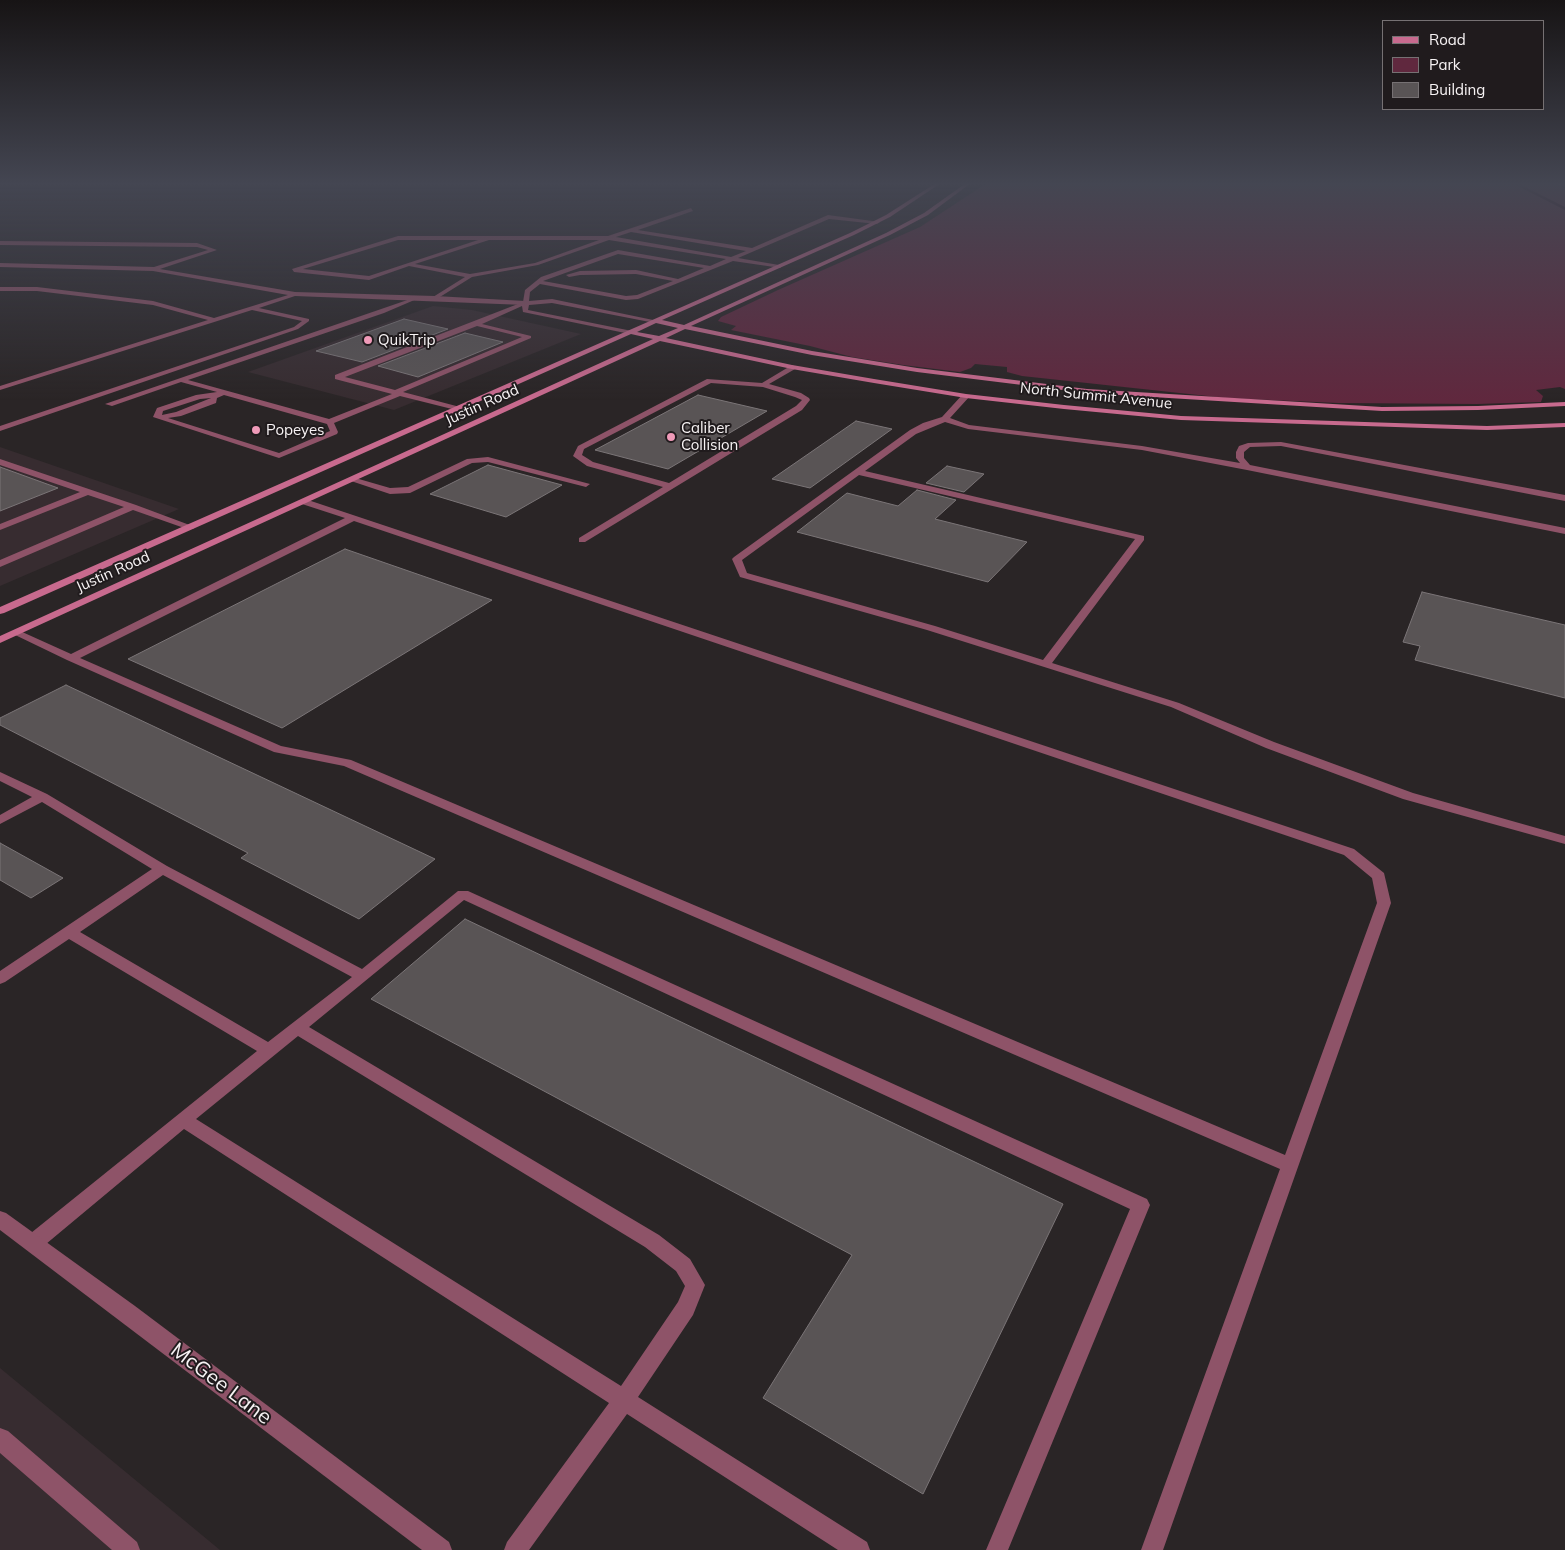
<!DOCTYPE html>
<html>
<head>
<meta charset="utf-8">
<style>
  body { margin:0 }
  #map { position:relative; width:1565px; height:1550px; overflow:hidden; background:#2a2526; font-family:Mulish,sans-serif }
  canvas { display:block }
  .legend { position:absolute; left:1382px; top:20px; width:162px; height:90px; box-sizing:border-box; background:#201b1d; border:1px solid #767173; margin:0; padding:6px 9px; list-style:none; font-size:15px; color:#f7f3f4 }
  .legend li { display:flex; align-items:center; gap:10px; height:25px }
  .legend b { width:25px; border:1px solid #767173 }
</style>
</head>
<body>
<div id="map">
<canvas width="1565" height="1550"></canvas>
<ul class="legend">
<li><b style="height:6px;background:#c86a8e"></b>Road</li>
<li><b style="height:14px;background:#60283e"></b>Park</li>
<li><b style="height:14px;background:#595455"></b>Building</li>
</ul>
</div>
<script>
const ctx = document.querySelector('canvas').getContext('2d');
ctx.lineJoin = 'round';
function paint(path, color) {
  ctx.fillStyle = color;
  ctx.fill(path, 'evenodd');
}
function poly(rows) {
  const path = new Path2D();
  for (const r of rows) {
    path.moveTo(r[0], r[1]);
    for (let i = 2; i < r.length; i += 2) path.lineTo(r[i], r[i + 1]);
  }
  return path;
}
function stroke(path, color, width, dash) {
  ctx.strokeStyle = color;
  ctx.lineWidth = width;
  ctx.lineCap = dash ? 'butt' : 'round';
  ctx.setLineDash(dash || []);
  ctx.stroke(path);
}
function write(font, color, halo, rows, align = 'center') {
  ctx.font = font + ' Mulish,sans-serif';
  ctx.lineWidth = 4;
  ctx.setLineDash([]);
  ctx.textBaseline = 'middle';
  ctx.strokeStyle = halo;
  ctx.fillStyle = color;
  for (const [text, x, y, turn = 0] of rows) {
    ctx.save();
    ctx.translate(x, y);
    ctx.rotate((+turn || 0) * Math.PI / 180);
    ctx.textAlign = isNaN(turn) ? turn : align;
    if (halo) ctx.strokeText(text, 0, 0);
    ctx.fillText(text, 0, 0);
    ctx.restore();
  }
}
const built = poly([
  [433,306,472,310,581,334,394,410,248,372],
  [0,447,179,509,0,586],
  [0,1368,220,1550,0,1550]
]);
const green = poly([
  [987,183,1554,183,1565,188,1565,389,1560,387,1536,390,1543,396,1541,402,1477,404,1338,403,1226,398,1022,376,1007,372,1007,367,975,364,971,368,960,372,903,365,852,357,810,346,731,330,736,326,718,321,721,317,778,290,920,227]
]);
const stream = poly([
  [1512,183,1517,183,1565,207,1565,210,1512,183]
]);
const building = poly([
  [404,319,448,329,362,362,316,351,404,319],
  [465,333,503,342,418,377,378,366,465,333],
  [698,395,767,411,668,469,595,450,698,395],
  [856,421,892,429,810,488,772,479,856,421],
  [488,465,562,485,506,517,430,494,488,465],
  [947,466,984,474,964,492,926,483,947,466],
  [0,467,58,488,0,511,0,467],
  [917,490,956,500,935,519,1027,542,988,582,797,532,847,493,898,506,917,490],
  [345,549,492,600,282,728,128,659,345,549],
  [1422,592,1565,625,1565,698,1415,660,1420,646,1403,642,1422,592],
  [66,685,435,859,359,919,241,858,248,853,0,725,0,718,66,685],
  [0,843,63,878,31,898,0,880,0,843],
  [465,919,1063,1204,923,1494,763,1398,852,1255,371,999,465,919]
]);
const service = poly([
  [1557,183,1565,184,1565,187,1557,184,1557,183],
  [691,208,693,211,638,230,752,248,828,215,880,222,877,224,829,219,738,258,779,265,781,268,733,261,638,299,626,300,540,284,530,292,529,301,552,299,658,321,655,323,552,303,529,305,528,310,632,331,632,333,630,334,523,312,522,306,482,324,531,336,531,338,403,392,460,407,460,411,400,396,334,423,338,432,337,434,279,458,153,417,157,408,196,395,217,392,181,382,112,406,105,404,419,296,419,298,384,313,188,380,329,419,392,394,335,379,335,375,523,302,525,290,541,277,618,250,710,266,726,259,609,240,538,265,472,277,435,300,433,297,465,277,409,266,369,280,294,272,292,269,398,236,608,236,691,208],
  [631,232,746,251,731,257,616,237,631,232],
  [398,240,478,240,369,276,303,269,398,240],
  [489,240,599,240,535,263,470,274,415,264,489,240],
  [618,254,704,268,678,279,636,270,580,271,566,275,569,277,580,275,636,274,673,281,637,295,626,296,543,281,618,254],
  [477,326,522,337,395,390,345,377,477,326],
  [224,395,327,424,330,431,279,453,168,418,181,416,216,403,217,398,224,395],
  [211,398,176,412,162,415,163,411,200,399,211,398],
  [792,365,796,367,795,369,769,384,801,393,809,398,810,400,802,410,585,542,579,542,579,538,663,487,587,466,573,456,578,446,707,379,762,383,792,365],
  [711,383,763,387,795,397,802,400,796,406,669,483,593,462,582,455,584,449,711,383],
  [963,394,970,396,950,418,969,425,1142,446,1240,463,1236,458,1236,452,1239,446,1248,443,1281,442,1565,495,1565,501,1281,446,1250,447,1244,452,1244,458,1250,465,1565,528,1565,534,1247,470,1142,450,968,429,945,422,916,434,865,471,1144,536,1144,540,1052,663,1179,703,1274,742,1413,793,1565,836,1565,844,1403,799,1266,748,1171,707,927,630,740,577,732,559,734,557,910,430,923,423,942,417,963,394],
  [859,475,1135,539,1043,660,935,626,747,573,742,560,859,475],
  [488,457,590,484,586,487,488,462,472,463,410,493,390,494,348,480,352,477,390,488,408,487,467,459,488,457],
  [0,459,136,505,195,527,193,529,187,529,133,510,0,567,0,560,124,507,88,495,0,530,0,524,80,492,0,465,0,459],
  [305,499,1354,849,1384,873,1391,903,1163,1550,1141,1550,1280,1169,344,766,274,752,67,660,11,633,12,631,20,631,71,654,345,518,302,504,301,502,305,499],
  [354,521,1344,855,1372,878,1377,903,1285,1155,351,760,281,746,80,658,354,521],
  [0,772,47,794,167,866,362,969,458,891,468,891,1147,1199,1150,1205,1008,1550,986,1550,1130,1209,464,900,309,1027,659,1235,690,1259,705,1285,693,1315,638,1397,867,1542,870,1550,838,1550,627,1414,529,1550,504,1550,507,1542,609,1403,184,1129,40,1249,33,1251,26,1249,24,1243,26,1237,257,1051,69,939,5,982,0,984,0,971,152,869,42,802,0,824,0,815,32,797,0,781,0,772],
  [163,875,352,977,268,1042,80,932,163,875],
  [298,1036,645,1247,676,1271,685,1286,678,1302,621,1386,196,1119,298,1036],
  [0,1428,8,1431,137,1542,140,1550,112,1550,0,1453,0,1428]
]);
const minor = poly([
  [0,241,197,243,217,250,160,269,295,292,435,296,525,301,528,303,525,305,295,296,259,308,309,319,309,321,298,329,0,431,0,426,294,327,302,321,252,310,0,390,0,386,208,320,153,305,37,291,0,291,0,287,37,287,153,301,214,318,288,295,153,271,0,267,0,263,154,267,208,250,197,247,0,245,0,241]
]);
const tertiary = poly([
  [0,1211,6,1213,135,1306,449,1542,452,1550,422,1550,0,1230,0,1211]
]);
const secondary = poly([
  [936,183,941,183,890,217,854,235,662,320,684,325,886,233,924,213,966,183,971,183,928,215,890,235,691,326,812,351,917,368,1087,389,1382,407,1478,406,1565,402,1565,406,1478,410,1382,411,1087,393,917,372,812,355,685,329,666,338,792,365,874,379,966,394,1064,405,1181,416,1487,426,1565,423,1565,427,1487,430,1181,420,1064,409,966,398,874,383,792,369,660,341,0,643,0,636,653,339,631,334,4,613,0,614,0,607,850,233,886,215,936,183],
  [656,323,678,328,659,336,637,332,656,323]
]);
const markers = [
  [368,340,5,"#ef9ab8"],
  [256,430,5,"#ef9ab8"],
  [671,437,5,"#ef9ab8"]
];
const farPoinames = [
  ["QuikTrip",378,340],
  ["Caliber",681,428],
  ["Collision",681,445],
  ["Popeyes",266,430]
];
const farStreetnames = [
  ["North Summit Avenue",1096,396,6],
  ["Justin Road",482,405,-24],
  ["Justin Road",113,572,-24]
];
const nearStreetnames = [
  ["McGee Lane",221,1384,37]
];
paint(built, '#372c30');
paint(green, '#60283e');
paint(stream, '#300418');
paint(building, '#595455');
stroke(building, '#7b7577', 1);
paint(service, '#8e5368');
paint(minor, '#8e5368');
paint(tertiary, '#8e5368');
paint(secondary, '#c86a8e');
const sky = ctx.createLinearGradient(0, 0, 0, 400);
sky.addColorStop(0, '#171415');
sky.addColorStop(0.46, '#444652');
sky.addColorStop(1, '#44465200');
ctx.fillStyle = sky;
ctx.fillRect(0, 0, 1565, 400);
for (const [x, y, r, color] of markers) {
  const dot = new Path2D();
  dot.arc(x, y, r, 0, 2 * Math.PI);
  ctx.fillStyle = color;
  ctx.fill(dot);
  stroke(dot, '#201b1d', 2);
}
write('15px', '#f7f3f4', '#201b1d', farPoinames, 'left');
write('15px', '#f7f3f4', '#201b1d', farStreetnames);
write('21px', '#f7f3f4', '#201b1d', nearStreetnames);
</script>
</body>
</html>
